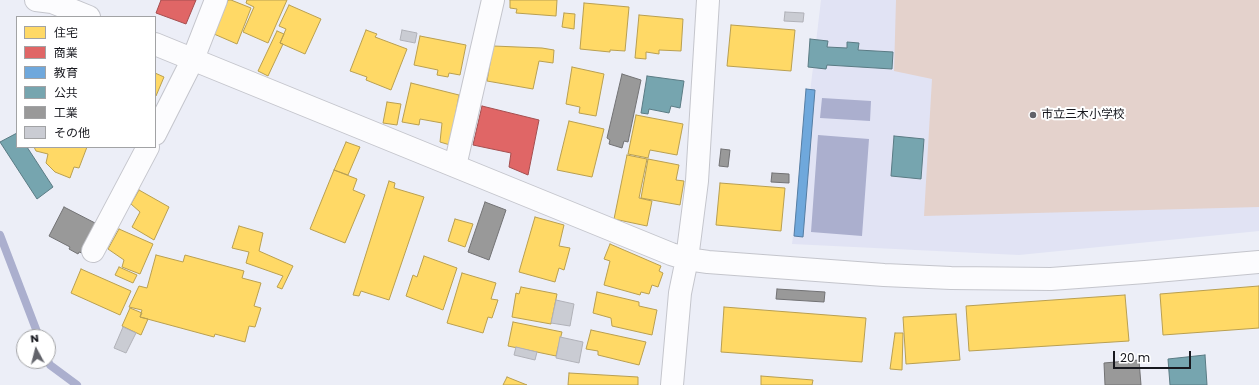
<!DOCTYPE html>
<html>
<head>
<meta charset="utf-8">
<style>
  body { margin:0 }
  #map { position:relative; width:1259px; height:385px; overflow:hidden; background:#eceef7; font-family:Poppins,"Noto Sans JP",sans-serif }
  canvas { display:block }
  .legend { position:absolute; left:16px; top:16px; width:140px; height:132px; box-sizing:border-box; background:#fff; border:1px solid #a2a3a5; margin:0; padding:5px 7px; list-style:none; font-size:12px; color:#17181e }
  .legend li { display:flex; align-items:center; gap:8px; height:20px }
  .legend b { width:20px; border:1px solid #a2a3a5 }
  .north { position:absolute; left:16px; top:329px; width:40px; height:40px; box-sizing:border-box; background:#fff; border:1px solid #a2a3a5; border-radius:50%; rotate:353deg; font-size:11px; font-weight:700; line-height:16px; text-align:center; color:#17181e }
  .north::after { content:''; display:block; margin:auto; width:14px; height:18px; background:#62636a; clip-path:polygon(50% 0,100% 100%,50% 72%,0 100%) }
  .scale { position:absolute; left:1113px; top:351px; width:78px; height:18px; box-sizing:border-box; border:2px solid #17181e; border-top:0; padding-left:5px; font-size:12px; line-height:14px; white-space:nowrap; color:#17181e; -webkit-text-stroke:3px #fff; paint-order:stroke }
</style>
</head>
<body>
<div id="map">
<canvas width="1259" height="385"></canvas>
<ul class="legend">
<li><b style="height:11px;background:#ffd966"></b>住宅</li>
<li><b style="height:11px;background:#e06666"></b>商業</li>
<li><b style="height:11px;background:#6fa8dc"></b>教育</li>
<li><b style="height:11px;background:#76a5af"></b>公共</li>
<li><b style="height:11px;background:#999"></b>工業</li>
<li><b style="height:11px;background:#caccd3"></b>その他</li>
</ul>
<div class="north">N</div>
<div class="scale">20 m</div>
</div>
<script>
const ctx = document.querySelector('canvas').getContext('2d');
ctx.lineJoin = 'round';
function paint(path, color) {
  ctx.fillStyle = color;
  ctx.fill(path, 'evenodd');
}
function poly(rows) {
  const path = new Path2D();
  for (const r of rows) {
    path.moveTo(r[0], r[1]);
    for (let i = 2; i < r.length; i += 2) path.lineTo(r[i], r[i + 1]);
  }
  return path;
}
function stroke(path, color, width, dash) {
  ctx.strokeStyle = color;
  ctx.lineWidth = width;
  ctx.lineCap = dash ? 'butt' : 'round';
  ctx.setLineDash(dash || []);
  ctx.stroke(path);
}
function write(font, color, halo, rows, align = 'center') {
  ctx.font = font + ' Poppins,"Noto Sans JP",sans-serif';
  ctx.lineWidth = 4;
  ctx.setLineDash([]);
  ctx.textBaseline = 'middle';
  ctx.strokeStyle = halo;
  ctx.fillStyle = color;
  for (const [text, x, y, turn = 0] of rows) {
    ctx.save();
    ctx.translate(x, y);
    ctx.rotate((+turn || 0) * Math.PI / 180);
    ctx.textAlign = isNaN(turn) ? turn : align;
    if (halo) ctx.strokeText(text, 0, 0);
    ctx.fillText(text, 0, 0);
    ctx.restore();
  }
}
const built = poly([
  [821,0,1259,0,1259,231,1019,255,792,244]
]);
const green = poly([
  [896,0,1259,0,1259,207,924,216,932,79,894,71]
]);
const water = poly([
  [822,98,871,101,870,121,820,118],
  [818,135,869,139,862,236,811,232]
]);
const homes = poly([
  [228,0,231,0,251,8,237,44,214,34,228,0],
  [247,0,287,0,268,43,243,32,254,7,246,3,247,0],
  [510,0,557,0,556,16,516,13,517,9,510,8,510,0],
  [584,3,629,7,625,51,610,50,610,52,580,49,584,3],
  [289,5,321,19,305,54,280,43,286,29,279,26,289,5],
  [564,13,575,14,574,29,562,27,564,13],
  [639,15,683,19,681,51,659,50,659,54,646,52,646,59,635,58,639,15],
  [731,25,795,30,791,71,727,66,731,25],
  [366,30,377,34,375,37,407,49,391,90,366,80,367,77,350,71,366,30],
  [277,31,284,34,280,43,283,44,268,76,258,71,277,31],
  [420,36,466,45,460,75,449,73,448,77,437,75,438,70,414,65,420,36],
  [493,46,542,48,554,50,553,63,539,61,533,89,487,81,493,46],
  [572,67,604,74,596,116,579,113,580,107,566,104,572,67],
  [155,73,164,77,156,96,155,95,155,73],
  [411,83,459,95,450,145,440,142,442,123,420,119,419,125,402,122,411,83],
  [387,102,401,104,397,125,383,123,387,102],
  [636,115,683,124,677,155,650,150,648,158,628,154,636,115],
  [569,121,604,129,592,177,557,170,569,121],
  [346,142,360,147,348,175,334,170,346,142],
  [34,147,87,147,79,168,74,167,70,178,55,172,46,163,48,154,36,151,34,147],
  [627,155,647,159,639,198,652,201,647,226,614,219,627,155],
  [648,159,679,165,676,180,684,181,680,205,641,198,648,159],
  [334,170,357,179,353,190,365,195,345,243,310,229,334,170],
  [389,181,395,183,394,188,424,197,389,300,361,291,359,296,353,295,389,181],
  [720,183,785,188,781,231,716,225,720,183],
  [139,190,169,207,154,240,132,227,140,212,131,204,139,190],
  [535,217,564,225,559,246,570,248,564,270,559,268,555,282,519,272,535,217],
  [455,219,473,224,465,247,448,241,455,219],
  [239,226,263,233,259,251,293,266,282,289,277,287,283,276,246,263,249,252,232,248,239,226],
  [119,229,153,244,140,274,122,267,124,260,108,249,119,229],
  [610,244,661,266,659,271,663,273,658,287,652,285,649,294,641,292,640,295,604,285,610,261,604,259,610,244],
  [156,255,183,262,185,255,244,271,242,278,261,283,254,306,261,308,255,327,249,326,245,342,215,334,214,337,140,317,142,310,129,307,139,286,147,288,156,255],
  [424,256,457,268,443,310,406,296,413,275,417,277,424,256],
  [119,267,137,275,133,283,115,275,119,267],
  [81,269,131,291,120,315,71,293,81,269],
  [462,273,496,283,491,299,498,300,492,318,488,317,483,333,447,323,462,273],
  [1259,286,1259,328,1163,335,1160,294,1259,286],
  [521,287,557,294,551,324,512,317,516,293,519,294,521,287],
  [597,292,639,302,639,306,657,310,652,335,612,326,611,318,593,313,597,292],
  [1125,295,1129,341,969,351,966,306,1125,295],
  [724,307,866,318,862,362,721,352,724,307],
  [130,308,142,313,140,317,148,319,141,335,122,326,130,308],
  [956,314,960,360,906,364,903,317,956,314],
  [513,322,562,332,556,356,508,346,513,322],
  [591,330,646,342,639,365,598,355,598,351,586,349,591,330],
  [895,333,903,333,902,370,890,369,895,333],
  [569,373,638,377,638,385,568,385,569,373],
  [761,376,813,380,812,385,761,385,761,376],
  [507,377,527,385,503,385,507,377]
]);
const shops = poly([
  [161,0,196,0,186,24,156,13,161,0],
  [482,106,539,120,528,175,509,167,511,153,473,145,482,106]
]);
const schools = poly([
  [806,89,815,90,803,237,794,236,806,89]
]);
const public = poly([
  [810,39,828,41,827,47,847,48,847,42,859,43,858,50,893,52,892,69,827,65,826,69,808,67,810,39],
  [647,76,684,81,680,108,671,106,669,113,649,109,648,114,641,113,647,76],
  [17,133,17,147,27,147,53,187,37,199,0,142,17,133],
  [894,136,924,139,921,179,891,176,894,136],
  [1205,355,1207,385,1170,385,1168,359,1205,355]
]);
const industry = poly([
  [622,74,641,80,628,142,624,141,622,148,609,144,610,140,607,138,622,74],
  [721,149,730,150,728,167,719,166,721,149],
  [772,173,789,174,789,183,771,182,772,173],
  [485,202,506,210,489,260,468,252,485,202],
  [64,207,97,224,82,253,79,252,78,254,69,249,70,247,49,236,64,207],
  [777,289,825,292,824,302,776,299,777,289],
  [1139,360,1141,385,1105,385,1104,363,1139,360]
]);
const stream = poly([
  [0,235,39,337],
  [48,361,50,365,77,385]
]);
const building = poly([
  [785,12,804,13,803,22,784,21,785,12],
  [402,30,417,33,415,43,400,40,402,30],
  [556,300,574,304,570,326,551,323,556,300],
  [123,327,136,333,126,353,114,348,123,327],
  [560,337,583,342,579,363,556,358,560,337],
  [516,347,537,352,535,360,514,355,516,347]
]);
const minor = poly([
  [36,0,52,2,89,17],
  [155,44,671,254,687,259,708,262,884,275,951,278,1051,279,1145,272,1259,262],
  [155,134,193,59,216,0],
  [455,166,493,0],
  [93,251,148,147],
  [672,385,680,293,687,259,697,181,708,0]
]);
const markers = [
  [1033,115,4,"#62636a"]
];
const poiNames = [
  ["市立三木小学校",1041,115]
];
paint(built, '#e1e3f4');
paint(green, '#e4d2cc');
paint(water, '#abafce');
paint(homes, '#ffd966');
stroke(homes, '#b99f50', 1);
paint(shops, '#e06666');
stroke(shops, '#a44f50', 1);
paint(schools, '#6fa8dc');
stroke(schools, '#557da3', 1);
paint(public, '#76a5af');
stroke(public, '#5a7b84', 1);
paint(industry, '#999');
stroke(industry, '#727274', 1);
stroke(stream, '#abafce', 8);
paint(building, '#caccd3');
stroke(building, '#b0b1b8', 1);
stroke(minor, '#c4c5cc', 24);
stroke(minor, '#fcfcfe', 22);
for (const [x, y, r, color] of markers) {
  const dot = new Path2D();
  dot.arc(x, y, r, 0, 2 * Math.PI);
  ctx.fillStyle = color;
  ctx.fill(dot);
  stroke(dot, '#fff', 1.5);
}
write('12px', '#17181e', '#fff', poiNames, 'left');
</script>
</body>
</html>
